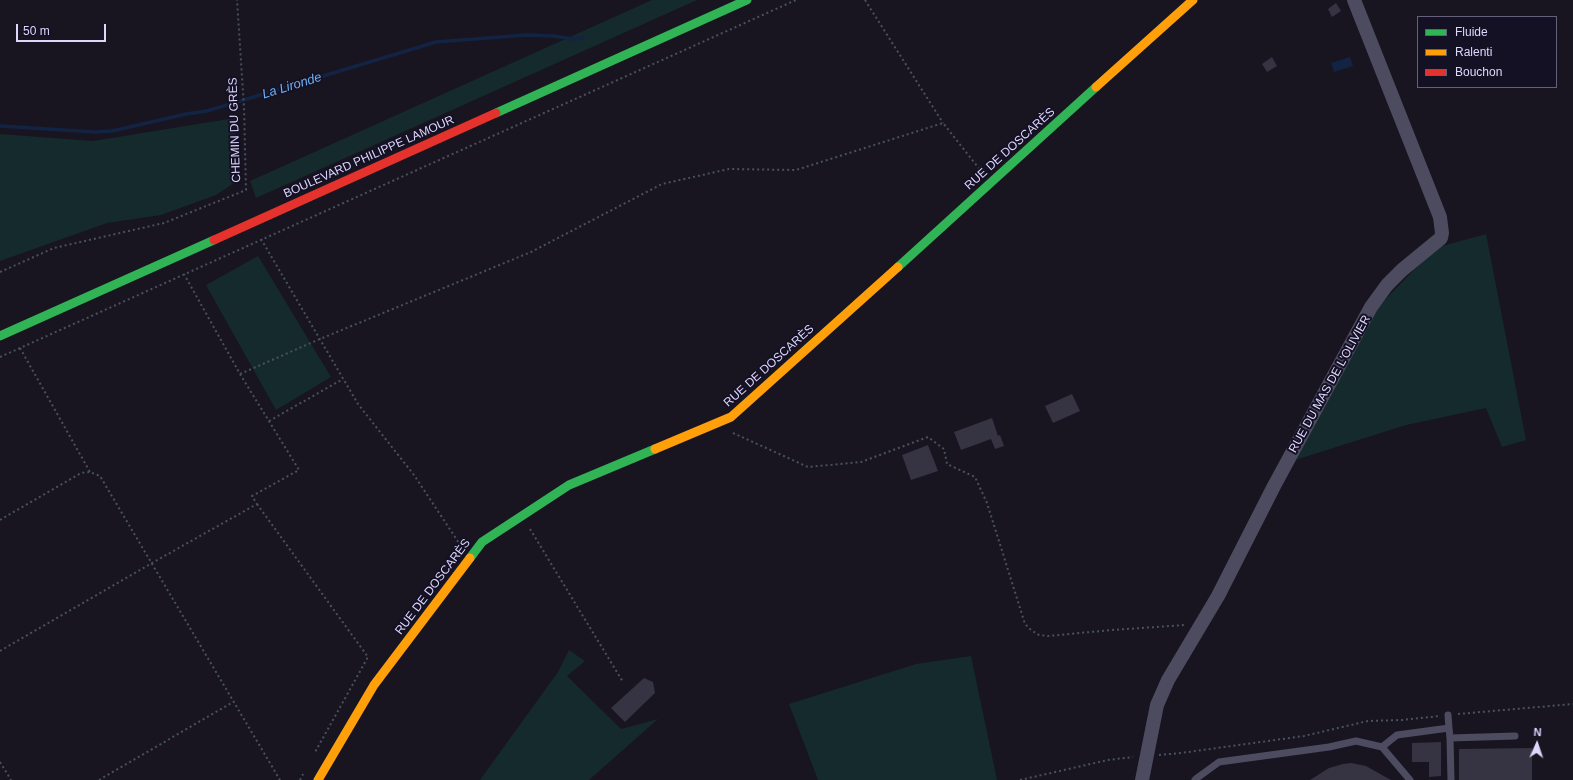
<!DOCTYPE html>
<html>
<head>
<meta charset="utf-8">
<style>
  body { margin:0 }
  #map { position:relative; width:1573px; height:780px; overflow:hidden; background:#181520; font-family:Arial,sans-serif }
  canvas { display:block }
  .legend { position:absolute; left:1417px; top:16px; width:140px; height:72px; box-sizing:border-box; background:#151124; border:1px solid #65607a; margin:0; padding:5px 7px; list-style:none; font-size:12px; color:#ddd7fc }
  .legend li { display:flex; align-items:center; gap:8px; height:20px }
  .legend b { width:20px; border:1px solid #65607a }
  .north { position:absolute; left:1517px; top:724px; width:40px; height:40px; -webkit-text-stroke:3px #151124; paint-order:stroke; rotate:3deg; font-size:11px; font-weight:700; line-height:16px; text-align:center; color:#ddd7fc }
  .north::after { content:''; display:block; margin:auto; width:14px; height:18px; background:#ddd7fc; clip-path:polygon(50% 0,100% 100%,50% 72%,0 100%) }
  .scale { position:absolute; left:16px; top:24px; width:90px; height:18px; box-sizing:border-box; border:2px solid #ddd7fc; border-top:0; padding-left:5px; font-size:12px; line-height:14px; white-space:nowrap; color:#ddd7fc; -webkit-text-stroke:3px #151124; paint-order:stroke }
</style>
</head>
<body>
<div id="map">
<canvas width="1573" height="780"></canvas>
<ul class="legend">
<li><b style="height:5px;background:#30b455"></b>Fluide</li>
<li><b style="height:5px;background:#ff9f0a"></b>Ralenti</li>
<li><b style="height:5px;background:#e5322d"></b>Bouchon</li>
</ul>
<div class="north">N</div>
<div class="scale">50 m</div>
</div>
<script>
const ctx = document.querySelector('canvas').getContext('2d');
ctx.lineJoin = 'round';
function paint(path, color) {
  ctx.fillStyle = color;
  ctx.fill(path, 'evenodd');
}
function poly(rows) {
  const path = new Path2D();
  for (const r of rows) {
    path.moveTo(r[0], r[1]);
    for (let i = 2; i < r.length; i += 2) path.lineTo(r[i], r[i + 1]);
  }
  return path;
}
function stroke(path, color, width, dash) {
  ctx.strokeStyle = color;
  ctx.lineWidth = width;
  ctx.lineCap = dash ? 'butt' : 'round';
  ctx.setLineDash(dash || []);
  ctx.stroke(path);
}
function write(font, color, halo, rows, align = 'center') {
  ctx.font = font + ' Arial,sans-serif';
  ctx.lineWidth = 4;
  ctx.setLineDash([]);
  ctx.textBaseline = 'middle';
  ctx.strokeStyle = halo;
  ctx.fillStyle = color;
  for (const [text, x, y, turn = 0] of rows) {
    ctx.save();
    ctx.translate(x, y);
    ctx.rotate((+turn || 0) * Math.PI / 180);
    ctx.textAlign = isNaN(turn) ? turn : align;
    if (halo) ctx.strokeText(text, 0, 0);
    ctx.fillText(text, 0, 0);
    ctx.restore();
  }
}
const green = poly([
  [652,0,697,0,256,198,250,181],
  [235,118,237,181,216,195,161,215,107,223,0,261,0,134,93,141],
  [1486,234,1526,440,1502,447,1486,408,1406,425,1292,461,1379,306,1435,248],
  [258,256,331,377,276,410,206,285],
  [569,650,585,661,567,676,621,729,658,719,589,780,480,780,558,672],
  [971,656,997,780,818,780,789,704,916,664]
]);
const water = poly([
  [1350,57,1353,66,1334,72,1331,63]
]);
const stream = poly([
  [0,126,95,132,112,131,186,114,207,111,436,42,526,35,554,36,573,39,583,38]
]);
const building = poly([
  [1336,3,1341,11,1332,17,1328,9],
  [1272,57,1277,66,1267,72,1262,64],
  [1072,394,1080,411,1053,423,1045,406],
  [992,418,998,436,1000,435,1004,446,995,449,991,439,961,450,954,432],
  [928,445,938,471,911,480,902,455],
  [644,678,653,682,655,693,625,722,611,708],
  [1441,742,1441,776,1429,777,1429,762,1412,762,1412,743],
  [1532,748,1532,780,1459,780,1459,749],
  [1351,763,1366,766,1391,780,1310,780,1329,768,1343,764]
]);
const path = poly([
  [865,0,943,123],
  [261,239,358,404,414,475,461,546],
  [0,272,54,248,164,223,246,190,244,107,237,0],
  [20,348,90,472],
  [0,357,796,0],
  [240,374,320,339,531,252,662,184,729,169,796,170,943,123,981,171],
  [269,421,343,379],
  [733,433,808,467,861,462,928,437,944,449,947,464,975,477,987,503,1025,624,1031,630,1039,635,1048,636,1112,630,1185,625],
  [257,504,368,657,314,754],
  [0,520,81,473,90,472,100,476,280,780],
  [530,529,623,682],
  [0,651,152,563,257,504,252,496,299,470,240,374,184,274],
  [1458,714,1573,704],
  [1159,755,1181,753,1304,736,1368,721,1402,720,1439,716],
  [0,762,11,780],
  [99,780,233,702],
  [300,780,303,774],
  [1020,780,1108,760,1133,757]
]);
const lane = poly([
  [1448,715,1449,728],
  [1450,738,1451,780],
  [1382,747,1397,735,1449,728,1450,738,1515,736],
  [1195,780,1197,778,1219,762,1329,747,1356,741,1382,747,1410,780]
]);
const street = poly([
  [1142,780,1157,705,1168,680,1218,596,1274,486,1371,307,1387,285,1402,270,1441,238,1442,233,1440,217,1354,0]
]);
const fast = poly([
  [496,113,747,0],
  [898,267,1096,87],
  [0,336,214,240],
  [470,558,482,542,569,485,655,449]
]);
const slow = poly([
  [1096,87,1193,0],
  [655,449,731,417,898,267],
  [318,780,374,685,470,558]
]);
const jam = poly([
  [214,240,496,113]
]);
const streetNames = [
  ["CHEMIN DU GRÈS",235,130,-92],
  ["RUE DE DOSCARÈS",1010,149,-42],
  ["BOULEVARD PHILIPPE LAMOUR",369,157,-24],
  ["RUE DE DOSCARÈS",769,366,-42],
  ["RUE DU MAS DE L'OLIVIER",1330,384,-61],
  ["RUE DE DOSCARÈS",433,587,-53]
];
const waterNames = [
  ["La Lironde",292,86,-17]
];
paint(green, '#152a2c');
paint(water, '#132343');
stroke(stream, '#132343', 3.5);
paint(building, '#363342');
stroke(path, '#48525f', 2, [2, 3]);
stroke(lane, '#4d4b60', 7);
stroke(street, '#4d4b60', 14);
stroke(fast, '#30b455', 9);
stroke(slow, '#ff9f0a', 9);
stroke(jam, '#e5322d', 9);
write('12px', '#ddd7fc', '#151124', streetNames);
write('italic 13px', '#6eaff3', '#151124', waterNames);
</script>
</body>
</html>
